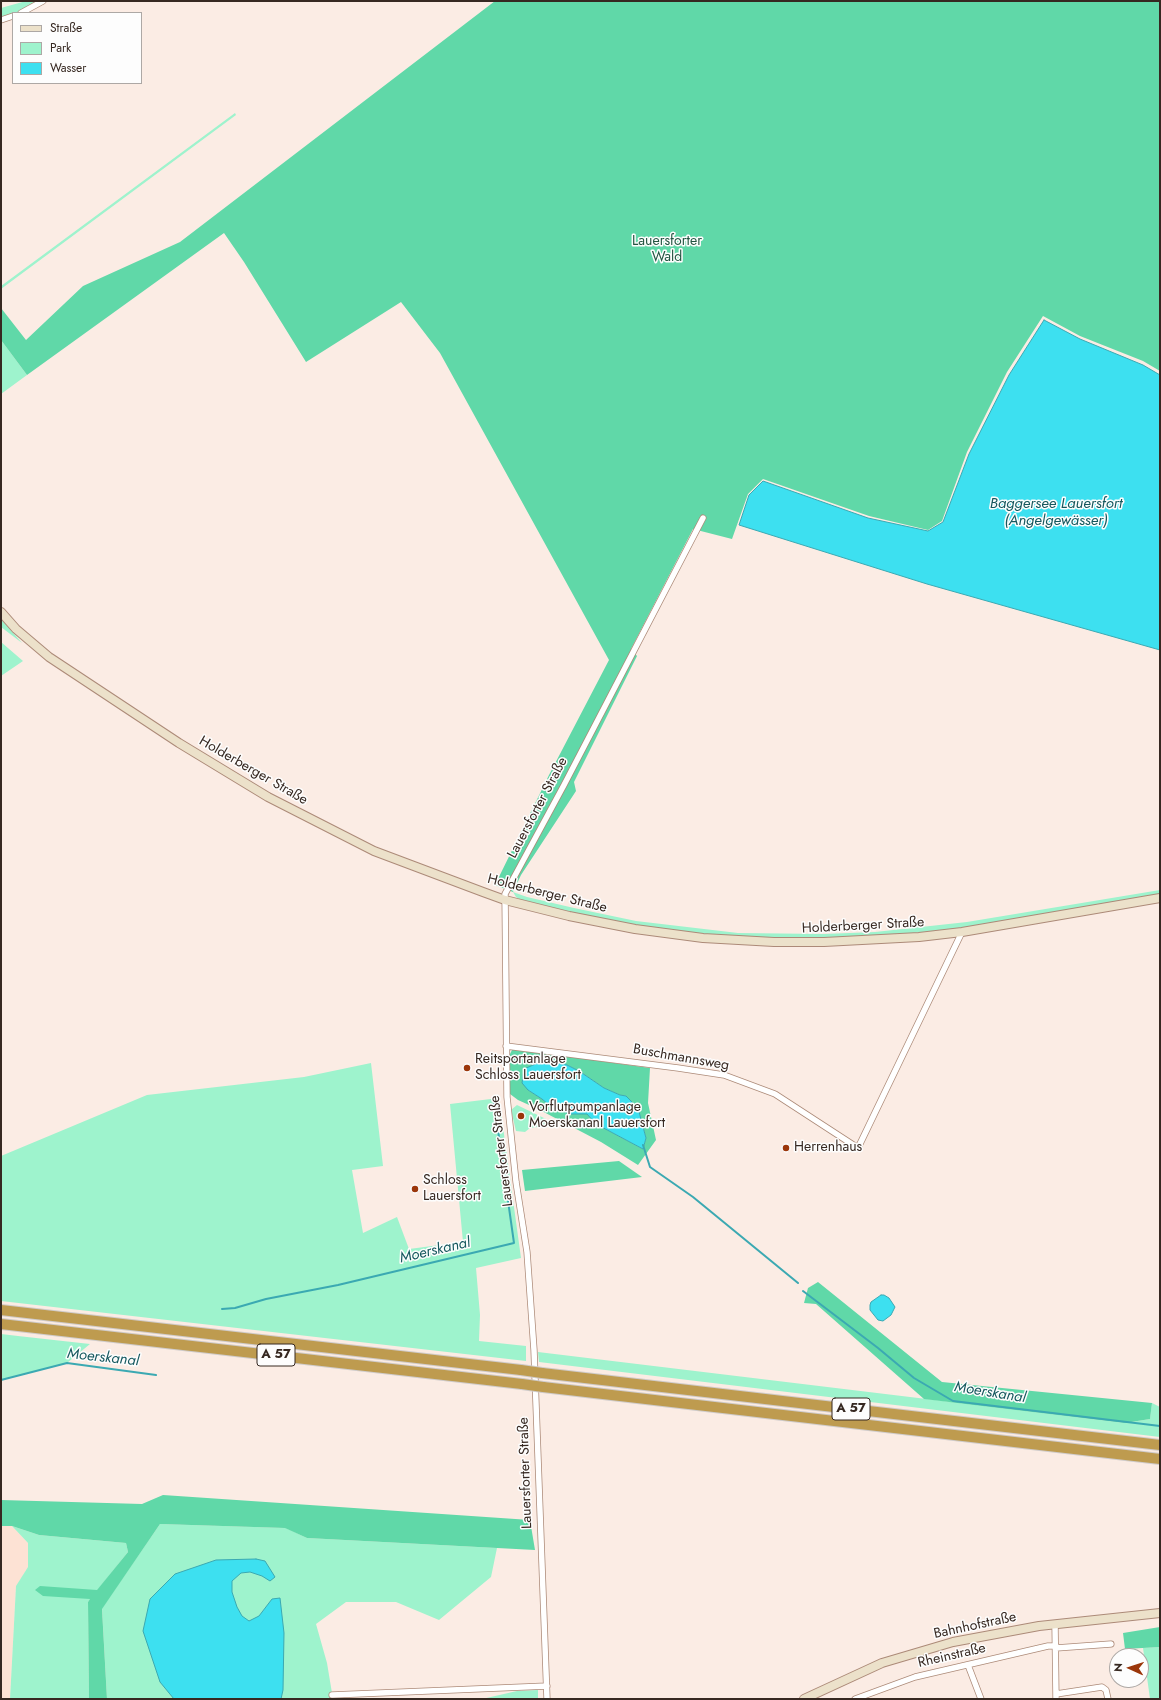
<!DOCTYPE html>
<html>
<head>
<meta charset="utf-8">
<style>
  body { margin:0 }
  #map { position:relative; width:1161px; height:1700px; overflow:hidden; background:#fbece4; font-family:Jost,sans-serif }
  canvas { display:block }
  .frame { position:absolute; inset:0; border:2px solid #362821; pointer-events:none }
  .legend { position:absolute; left:12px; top:12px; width:130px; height:72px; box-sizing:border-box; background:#fdfdfd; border:1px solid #ada8a5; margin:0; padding:5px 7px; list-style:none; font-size:12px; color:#362821 }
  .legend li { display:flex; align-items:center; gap:8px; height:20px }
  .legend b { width:20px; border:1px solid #ada8a5 }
  .north { position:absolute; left:1109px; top:1648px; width:40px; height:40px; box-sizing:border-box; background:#fdfdfd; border:1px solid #ada8a5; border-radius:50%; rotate:273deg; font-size:11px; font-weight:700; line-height:16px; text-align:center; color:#362821 }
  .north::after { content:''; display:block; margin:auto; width:14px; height:18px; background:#9b360a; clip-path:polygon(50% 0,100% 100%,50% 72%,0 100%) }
</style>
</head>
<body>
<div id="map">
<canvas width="1161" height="1700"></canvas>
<div class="frame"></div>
<ul class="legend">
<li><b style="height:5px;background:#ece1ca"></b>Straße</li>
<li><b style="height:11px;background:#9ef3cd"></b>Park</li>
<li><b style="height:11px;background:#3de0f0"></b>Wasser</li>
</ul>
<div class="north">N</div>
</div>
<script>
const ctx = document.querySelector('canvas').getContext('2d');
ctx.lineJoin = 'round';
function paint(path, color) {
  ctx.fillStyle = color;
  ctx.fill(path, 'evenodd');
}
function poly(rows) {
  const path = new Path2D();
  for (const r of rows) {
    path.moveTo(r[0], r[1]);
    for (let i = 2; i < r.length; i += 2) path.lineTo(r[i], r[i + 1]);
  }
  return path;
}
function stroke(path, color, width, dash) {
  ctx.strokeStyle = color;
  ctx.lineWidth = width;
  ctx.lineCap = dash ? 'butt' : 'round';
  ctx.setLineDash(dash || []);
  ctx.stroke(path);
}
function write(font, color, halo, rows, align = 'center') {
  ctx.font = font + ' Jost,sans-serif';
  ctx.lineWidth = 3;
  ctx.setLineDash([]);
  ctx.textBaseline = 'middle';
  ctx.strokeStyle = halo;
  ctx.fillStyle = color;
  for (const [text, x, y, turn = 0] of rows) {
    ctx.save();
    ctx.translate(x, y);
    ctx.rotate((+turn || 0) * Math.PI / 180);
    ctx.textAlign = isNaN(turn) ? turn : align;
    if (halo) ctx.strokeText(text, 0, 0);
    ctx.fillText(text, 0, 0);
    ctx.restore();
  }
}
const built = poly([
  [1,1526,12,1526,28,1543,28,1567,16,1587,10,1699,1,1699]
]);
const green = poly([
  [26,1,37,1,22,11,1,17,1,8],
  [235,113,236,115,1,289,1,286],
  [1,340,27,375,1,394],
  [1,619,22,643,1,627],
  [1,642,23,661,1,676],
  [1160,890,1160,894,963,928,864,938,771,939,681,932,632,925,576,914,521,900,516,897,513,892,527,897,574,908,636,921,738,933,824,934,875,932,967,922],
  [371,1063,383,1166,352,1170,363,1233,397,1217,409,1249,463,1242,450,1104,499,1098,521,1258,476,1268,480,1315,479,1341,526,1346,526,1361,1,1301,1,1156,147,1095,304,1077],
  [517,1105,546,1119,544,1126,530,1128,525,1132,516,1131,511,1110],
  [1,1334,18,1336,90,1344,67,1363,1,1380],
  [538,1352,1125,1423,1150,1419,1152,1403,1160,1407,1160,1437,539,1362],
  [160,1524,286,1528,307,1538,497,1548,491,1577,439,1620,396,1602,346,1602,316,1624,327,1663,333,1699,107,1699,102,1608],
  [12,1526,39,1535,126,1543,128,1552,88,1602,89,1699,10,1699,16,1586,28,1567,28,1543],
  [1160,1647,1160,1699,1150,1699,1143,1648],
  [538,1690,538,1699,482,1699,517,1691]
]);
const forest = poly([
  [495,1,1160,1,1160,371,1143,361,1080,336,1043,316,1007,372,967,452,942,521,928,530,869,516,763,479,748,494,732,539,693,529,631,649,637,656,574,782,576,791,521,875,513,892,495,885,549,775,609,660,440,353,401,302,306,362,244,262,224,233,27,375,1,340,1,308,26,340,83,286,180,242],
  [512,1050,522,1050,650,1068,648,1103,656,1140,638,1165,601,1142,538,1109,518,1100,510,1094,510,1054],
  [540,1062,565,1064,579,1071,604,1088,620,1095,626,1096,638,1108,646,1138,643,1149,596,1124,587,1114,570,1114,550,1106,542,1099,528,1090,532,1064],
  [619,1161,642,1177,525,1191,522,1170],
  [818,1282,942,1382,1152,1403,1150,1419,1125,1423,924,1399,816,1304,804,1303,808,1288],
  [163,1495,530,1520,535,1550,307,1538,285,1528,160,1524,102,1609,107,1699,89,1699,88,1602,90,1599,43,1596,35,1590,40,1586,97,1590,128,1552,126,1543,39,1535,12,1526,1,1526,1,1500,142,1504],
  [1160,1627,1160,1647,1125,1649,1123,1633]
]);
const water = poly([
  [1044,320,1080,339,1143,365,1160,375,1160,650,927,584,739,525,749,495,763,481,868,518,928,531,943,522,969,454,1009,375,1044,320],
  [540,1062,565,1064,579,1071,604,1088,620,1095,626,1096,638,1108,646,1138,643,1149,596,1124,587,1114,570,1114,549,1105,542,1099,528,1090,522,1083,524,1069,540,1062],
  [881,1295,884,1295,889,1298,895,1307,891,1315,883,1321,878,1320,870,1310,870,1305,871,1302,881,1295],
  [256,1559,265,1561,275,1577,270,1581,262,1576,250,1572,241,1573,232,1581,232,1592,237,1607,242,1616,249,1621,259,1616,272,1599,280,1598,284,1633,283,1690,281,1699,174,1699,160,1682,143,1631,150,1599,175,1574,216,1560,256,1559]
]);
const stream = poly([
  [643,1145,650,1167,693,1197,798,1283],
  [803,1291,878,1348,914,1378,953,1401,1160,1426],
  [222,1309,235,1308,266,1299,338,1285,514,1243,494,1102],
  [1,1380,67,1363,156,1375]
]);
const minor = poly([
  [21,13,43,1],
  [1,20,13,16],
  [506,1046,678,1068,724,1075,775,1094,858,1148,962,932],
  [1055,1624,1056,1699],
  [1056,1648,1111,1644],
  [968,1665,981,1699],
  [1056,1694,1102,1687,1106,1690,1108,1699],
  [332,1695,547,1686],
  [547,1699,534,1350,527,1252,516,1182,507,1097,505,894,564,785,703,518],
  [855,1699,915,1677,1048,1646,1056,1646]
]);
const secondary = poly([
  [1,612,16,629,49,657,179,743,268,797,374,851,483,892,505,900,569,916,635,929,703,938,774,942,824,942,919,937,962,932,1160,898],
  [804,1699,882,1663,953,1642,1039,1626,1160,1613]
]);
const motorway = poly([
  [1,1310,521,1370],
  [1,1324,522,1384],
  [542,1373,1160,1445],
  [543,1387,1160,1459]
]);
const motorwayBridge = poly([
  [521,1370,542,1373],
  [522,1384,543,1387]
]);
const markers = [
  [467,1068,4,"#9b360a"],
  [521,1116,4,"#9b360a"],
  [786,1148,4,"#9b360a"],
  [415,1189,4,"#9b360a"]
];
const shields = [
  [276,1355,38],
  [851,1409,38]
];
const shieldNames = [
  ["A 57",276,1355],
  ["A 57",851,1409]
];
const parkNames = [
  ["Lauersforter",667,242],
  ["Wald",667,258]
];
const streetNames = [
  ["Holderberger Straße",253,771,30],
  ["Lauersforter Straße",538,808,-62],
  ["Holderberger Straße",547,894,14],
  ["Holderberger Straße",863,926,-3],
  ["Buschmannsweg",681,1058,10],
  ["Lauersforter Straße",502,1151,-97],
  ["Lauersforter Straße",526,1473,-92],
  ["Bahnhofstraße",975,1626,-12],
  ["Rheinstraße",952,1656,-13]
];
const poiNames = [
  ["Reitsportanlage",475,1060],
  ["Schloss Lauersfort",475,1076],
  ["Vorflutpumpanlage",529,1108],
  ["Moerskananl Lauersfort",529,1124],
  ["Herrenhaus",794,1148],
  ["Schloss",423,1181],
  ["Lauersfort",423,1197]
];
const waterNames = [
  ["Baggersee Lauersfort",1056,504],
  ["(Angelgewässer)",1056,521],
  ["Moerskanal",435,1251,-13],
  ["Moerskanal",103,1358,6],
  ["Moerskanal",990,1393,9]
];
paint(built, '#fde2d4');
paint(green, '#9ef3cd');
paint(forest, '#60d8a8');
paint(water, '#3de0f0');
stroke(water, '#3ba9b2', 1);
stroke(stream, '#3ba9b2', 2);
stroke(minor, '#ac8a78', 7);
stroke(secondary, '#ac8a78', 10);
stroke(motorway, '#cfcbca', 12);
stroke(minor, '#fff', 5.5);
stroke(secondary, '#ece1ca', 8);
stroke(motorway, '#be9b4f', 10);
stroke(motorwayBridge, '#cfcbca', 12, []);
stroke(motorwayBridge, '#be9b4f', 10);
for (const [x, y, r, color] of markers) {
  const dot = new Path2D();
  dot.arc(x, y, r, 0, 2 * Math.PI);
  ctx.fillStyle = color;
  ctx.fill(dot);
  stroke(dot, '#fdfdfd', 1.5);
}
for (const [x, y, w] of shields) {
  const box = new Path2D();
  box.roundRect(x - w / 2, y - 11, w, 22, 3);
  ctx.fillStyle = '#fdfdfd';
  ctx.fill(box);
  stroke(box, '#362821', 1);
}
write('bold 13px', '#362821', null, shieldNames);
write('14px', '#235541', '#fdfdfd', parkNames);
write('14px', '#362821', '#fdfdfd', streetNames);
write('14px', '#362821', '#fdfdfd', poiNames, 'left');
write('italic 15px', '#16585e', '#fdfdfd', waterNames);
</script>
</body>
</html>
